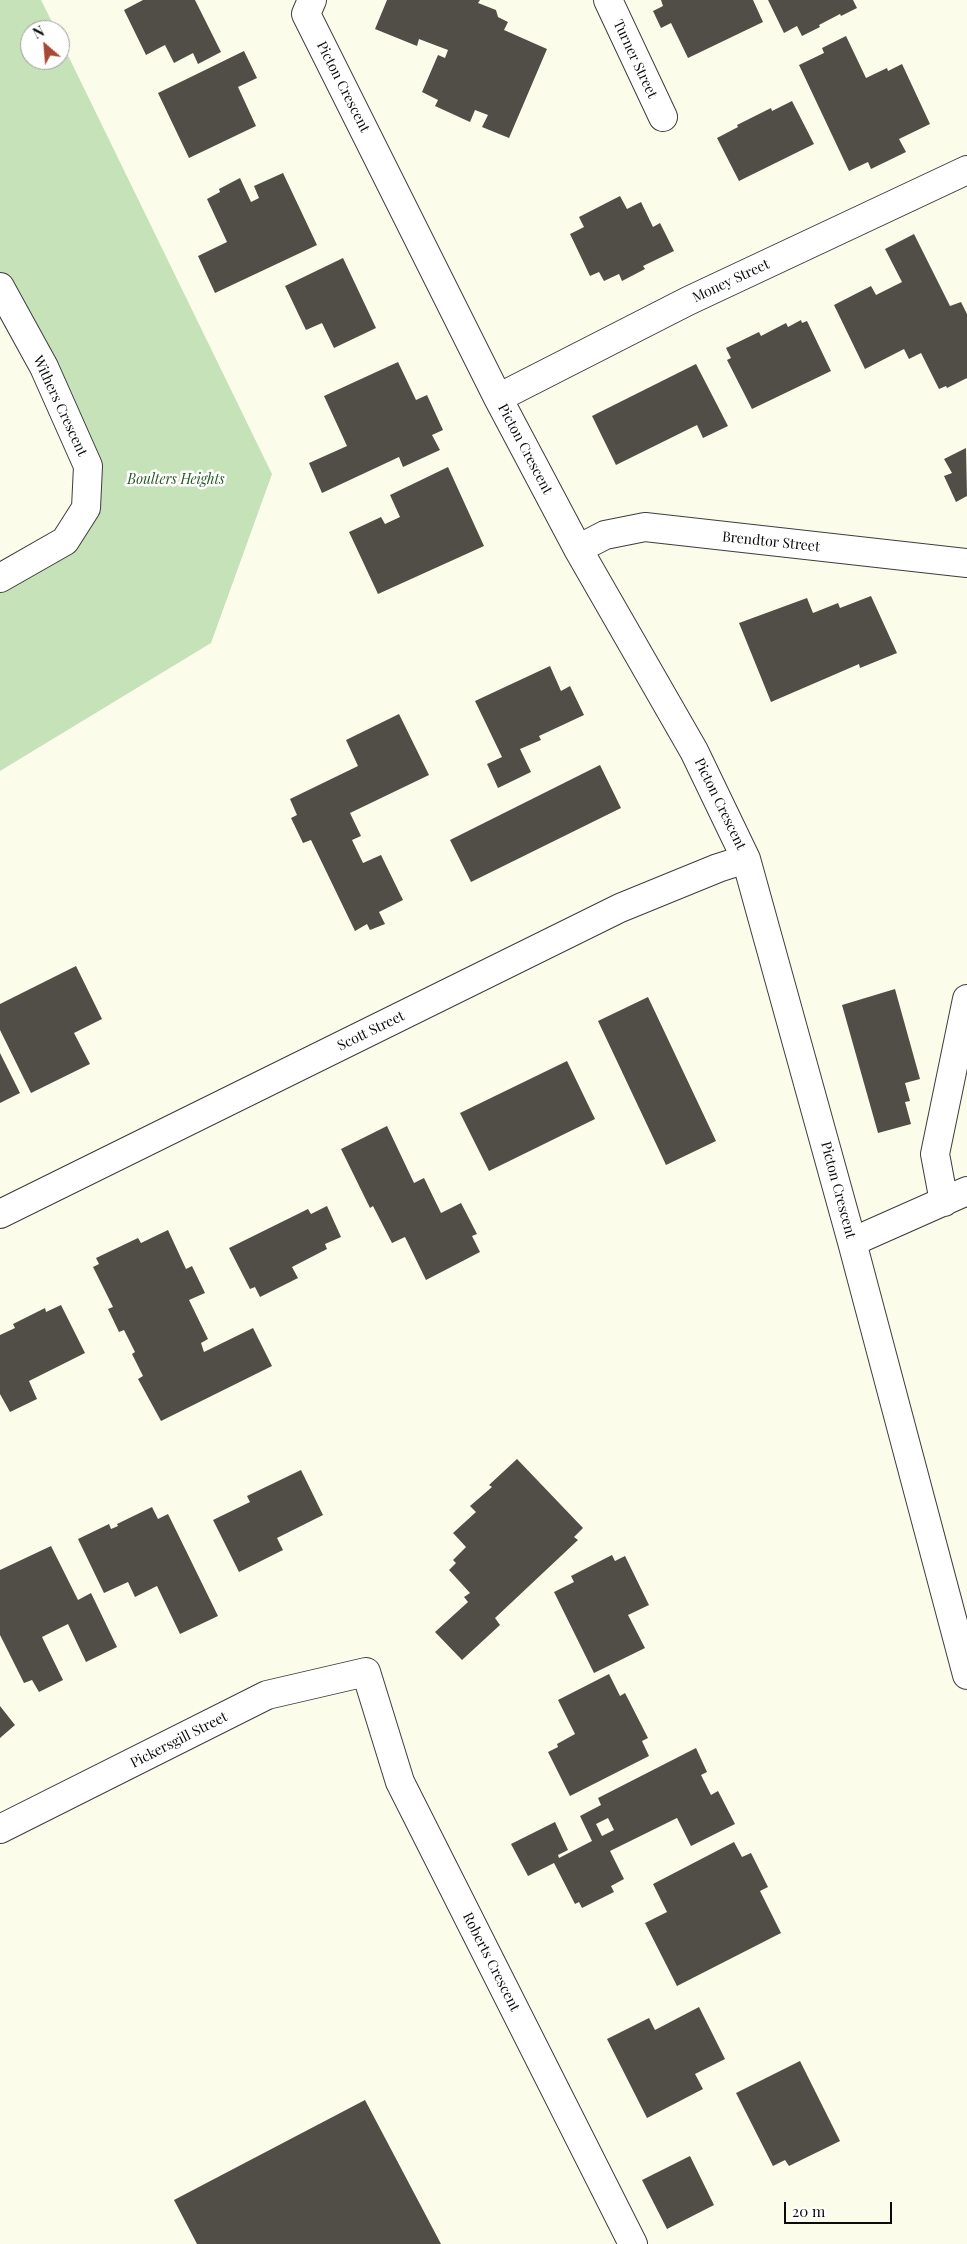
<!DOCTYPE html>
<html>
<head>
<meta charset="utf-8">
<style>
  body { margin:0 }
  #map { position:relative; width:967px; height:2244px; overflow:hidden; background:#fcfcea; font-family:"Playfair Display",serif }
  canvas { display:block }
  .north { position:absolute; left:20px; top:20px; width:50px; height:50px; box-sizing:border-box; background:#fff; border:1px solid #9d9d9d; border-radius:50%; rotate:333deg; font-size:14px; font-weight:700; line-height:20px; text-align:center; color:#0a0a0a }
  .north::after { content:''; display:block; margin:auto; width:18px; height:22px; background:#a84834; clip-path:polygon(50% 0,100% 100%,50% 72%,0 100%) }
  .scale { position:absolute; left:784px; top:2202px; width:108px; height:22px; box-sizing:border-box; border:2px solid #0a0a0a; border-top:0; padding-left:6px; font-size:15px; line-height:18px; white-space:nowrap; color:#0a0a0a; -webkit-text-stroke:4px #fff; paint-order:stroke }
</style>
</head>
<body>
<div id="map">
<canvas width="967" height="2244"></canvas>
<div class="north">N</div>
<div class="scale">20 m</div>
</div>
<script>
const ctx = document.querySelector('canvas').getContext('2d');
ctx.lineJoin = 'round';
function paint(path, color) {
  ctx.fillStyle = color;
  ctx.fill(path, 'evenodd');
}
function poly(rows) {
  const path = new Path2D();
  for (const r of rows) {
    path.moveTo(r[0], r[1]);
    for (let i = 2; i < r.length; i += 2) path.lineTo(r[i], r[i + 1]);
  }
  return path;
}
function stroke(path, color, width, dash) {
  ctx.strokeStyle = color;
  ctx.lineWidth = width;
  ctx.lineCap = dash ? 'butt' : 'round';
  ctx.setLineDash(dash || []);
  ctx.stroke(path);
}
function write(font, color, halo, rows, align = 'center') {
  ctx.font = font + ' "Playfair Display",serif';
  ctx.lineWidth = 5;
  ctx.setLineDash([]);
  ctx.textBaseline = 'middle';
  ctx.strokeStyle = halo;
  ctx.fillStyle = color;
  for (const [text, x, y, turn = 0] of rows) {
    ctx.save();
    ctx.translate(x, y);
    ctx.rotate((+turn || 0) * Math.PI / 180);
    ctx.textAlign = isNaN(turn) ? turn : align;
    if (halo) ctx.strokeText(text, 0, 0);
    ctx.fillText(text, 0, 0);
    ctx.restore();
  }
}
const green = poly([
  [0,0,41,0,56,30,30,30,30,60,60,60,60,39,272,474,211,643,0,771,0,578,65,541,88,466,0,287]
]);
const building = poly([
  [143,0,195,0,221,52,198,64,193,53,174,63,165,45,146,55,124,10],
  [387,0,480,0,478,3,496,10,498,17,508,22,504,30,547,49,509,138,482,127,488,115,475,110,470,122,435,106,438,100,422,92,438,55,445,58,448,50,419,39,417,46,375,29],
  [661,0,753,0,763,22,688,58,671,23,661,28,653,11,663,6],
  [768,0,853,0,857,8,841,16,840,14,819,25,820,27,802,36,797,26,784,33],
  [846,36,866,78,887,68,888,71,902,64,930,124,899,139,906,152,871,169,868,162,849,171,799,65,824,53,822,48],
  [244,51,257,78,238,87,256,126,189,158,158,93],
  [792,101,814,144,739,181,717,138,738,127,737,125,771,108,772,111],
  [283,173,317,245,215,293,198,256,227,242,207,199,220,192,219,189,240,178,251,202,259,198,254,186],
  [620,196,627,209,641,202,653,227,660,223,674,251,643,266,645,269,622,281,619,274,604,281,599,272,590,276,570,234,584,227,579,217],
  [914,234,950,306,961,302,967,314,967,378,947,388,946,386,939,389,921,353,909,359,904,349,865,369,834,305,871,286,876,295,902,282,885,249],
  [343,258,376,328,334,348,322,323,306,330,285,286],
  [801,320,802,323,807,321,831,371,752,409,727,360,731,358,726,348,759,332,761,336,786,323,788,327],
  [398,362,416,400,427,395,443,430,432,435,440,450,403,467,399,457,322,493,309,463,347,446,324,396],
  [696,364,728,426,703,438,697,425,616,465,592,416],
  [966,448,967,496,956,502,944,476,952,473,944,459],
  [448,467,484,546,378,594,349,532,381,517,385,524,400,517,390,495],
  [871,596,897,653,860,668,859,664,771,702,739,623,807,598,813,613,838,603,840,608],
  [550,666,561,691,570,686,584,715,539,736,541,740,520,749,531,772,498,788,487,764,502,757,475,701],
  [399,714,429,775,350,813,361,836,352,840,363,863,381,855,403,900,379,912,385,924,370,930,367,924,355,931,311,840,303,843,291,818,297,815,290,799,358,766,346,740],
  [600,765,621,808,471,882,450,840],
  [76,966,102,1019,74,1033,90,1064,31,1093,0,1030,0,1004],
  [895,989,920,1079,905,1083,910,1101,905,1102,911,1124,878,1133,842,1005],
  [648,997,716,1141,666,1165,598,1021],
  [0,1053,20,1093,0,1103],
  [567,1061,595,1119,489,1171,460,1113],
  [387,1126,414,1183,424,1178,441,1213,461,1203,477,1234,472,1236,480,1252,426,1280,405,1237,392,1243,373,1206,370,1208,341,1149],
  [327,1206,341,1237,325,1244,327,1249,292,1267,298,1278,260,1297,255,1287,250,1289,229,1248,308,1209,311,1214],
  [168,1230,186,1269,192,1266,205,1293,189,1300,208,1339,201,1343,204,1352,253,1328,272,1366,161,1421,138,1379,143,1376,132,1354,135,1352,124,1330,119,1332,108,1309,113,1307,93,1267,99,1264,96,1258,138,1238,141,1243],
  [61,1305,85,1353,29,1381,37,1399,10,1412,0,1394,0,1335,15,1328,13,1324,45,1308,46,1312],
  [517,1459,583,1528,574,1537,578,1540,495,1618,500,1625,462,1660,435,1632,468,1602,464,1597,470,1593,449,1570,456,1563,453,1560,466,1547,453,1533,476,1512,470,1506,492,1487,489,1485],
  [301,1470,323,1515,277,1538,283,1550,239,1572,213,1520,250,1502,247,1496],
  [152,1507,158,1519,168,1514,218,1616,180,1634,157,1586,135,1597,128,1582,104,1593,78,1539,109,1524,111,1529,118,1526,117,1524],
  [51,1546,78,1600,91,1593,117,1647,86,1662,68,1624,42,1637,63,1680,39,1692,32,1680,24,1683,0,1635,0,1570],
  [612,1555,615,1561,625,1556,649,1605,628,1615,645,1648,594,1673,554,1592,574,1582,571,1576],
  [609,1674,620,1696,625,1693,648,1738,642,1741,649,1756,570,1796,548,1752,558,1747,557,1744,575,1734,558,1700],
  [0,1706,15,1725,0,1738],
  [696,1748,707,1772,701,1775,711,1795,718,1791,735,1824,691,1846,677,1818,610,1851,624,1879,611,1886,614,1892,582,1908,579,1902,575,1904,554,1863,528,1876,511,1844,555,1822,568,1850,558,1855,559,1858,592,1841,580,1816,601,1805,598,1798],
  [608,1818,614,1830,602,1836,596,1824],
  [734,1842,742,1857,751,1853,768,1887,760,1891,781,1933,677,1986,645,1923,667,1912,653,1884],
  [699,2007,725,2059,695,2074,703,2089,647,2118,607,2039,649,2018,655,2030],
  [800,2061,840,2141,789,2166,785,2160,773,2166,736,2093],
  [365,2100,441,2244,197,2244,174,2200],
  [690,2156,714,2205,667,2229,642,2180]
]);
const minor = poly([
  [312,0,306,14,498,398,578,549,694,751,746,859,852,1242,967,1675],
  [608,0,663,117],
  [0,287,44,367,88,466,86,508,65,541,0,578],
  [498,398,688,301,967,170],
  [578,549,605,535,645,527,967,563],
  [944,1202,935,1154,967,999],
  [0,1214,620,908,718,868,746,859],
  [852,1242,967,1191],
  [0,1829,267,1695,366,1672,400,1782,633,2244]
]);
const streetNames = [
  ["Turner Street",635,59,65],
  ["Picton Crescent",343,87,63],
  ["Money Street",731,281,-25],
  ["Withers Crescent",60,406,65],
  ["Picton Crescent",525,449,62],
  ["Brendtor Street",771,542,6],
  ["Picton Crescent",720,804,64],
  ["Scott Street",371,1031,-26],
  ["Picton Crescent",838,1190,75],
  ["Pickersgill Street",179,1740,-27],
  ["Roberts Crescent",491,1962,63]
];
const parkNames = [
  ["Boulters Heights",176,480]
];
paint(green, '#c5e2b8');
paint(building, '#514e48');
stroke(minor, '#3d3d3d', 30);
stroke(minor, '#fff', 28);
write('14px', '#0a0a0a', '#fff', streetNames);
write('italic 14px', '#245924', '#fff', parkNames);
</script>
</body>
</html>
